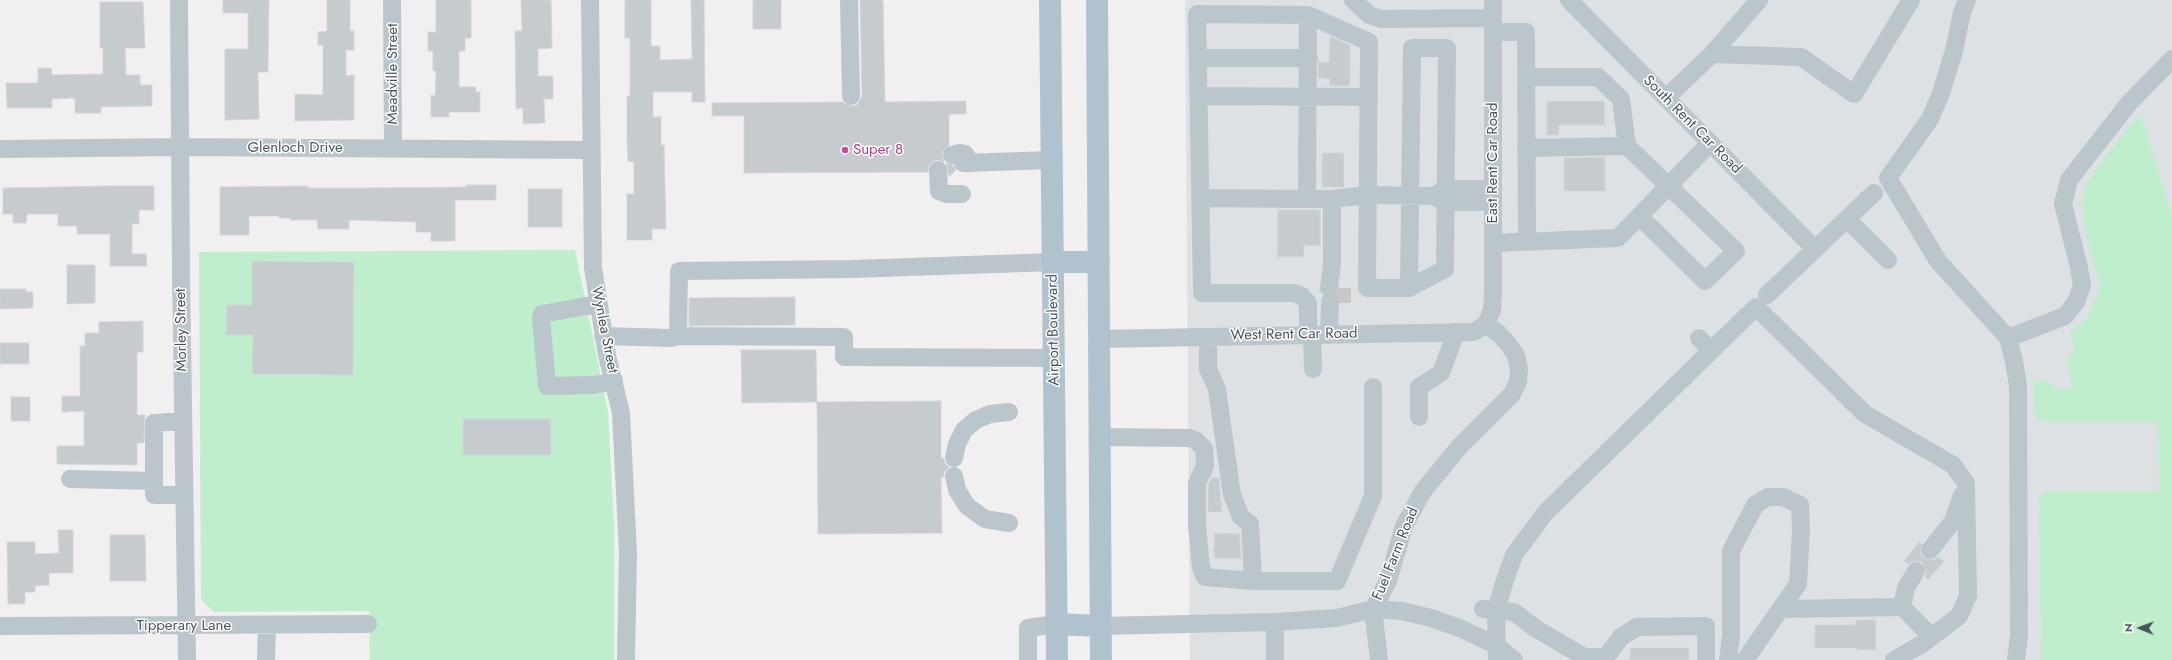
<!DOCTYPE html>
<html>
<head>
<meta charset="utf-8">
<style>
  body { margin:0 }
  #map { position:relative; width:2172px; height:660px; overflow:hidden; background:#f2eff0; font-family:Jost,sans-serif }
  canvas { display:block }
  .north { position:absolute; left:2120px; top:608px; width:40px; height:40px; -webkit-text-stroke:3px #fff; paint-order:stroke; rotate:271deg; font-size:11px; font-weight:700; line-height:16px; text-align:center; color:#48555d }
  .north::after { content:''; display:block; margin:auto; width:14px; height:18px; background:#48555d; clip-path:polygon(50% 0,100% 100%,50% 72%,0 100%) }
</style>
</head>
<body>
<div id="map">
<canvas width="2172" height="660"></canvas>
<div class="north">N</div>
</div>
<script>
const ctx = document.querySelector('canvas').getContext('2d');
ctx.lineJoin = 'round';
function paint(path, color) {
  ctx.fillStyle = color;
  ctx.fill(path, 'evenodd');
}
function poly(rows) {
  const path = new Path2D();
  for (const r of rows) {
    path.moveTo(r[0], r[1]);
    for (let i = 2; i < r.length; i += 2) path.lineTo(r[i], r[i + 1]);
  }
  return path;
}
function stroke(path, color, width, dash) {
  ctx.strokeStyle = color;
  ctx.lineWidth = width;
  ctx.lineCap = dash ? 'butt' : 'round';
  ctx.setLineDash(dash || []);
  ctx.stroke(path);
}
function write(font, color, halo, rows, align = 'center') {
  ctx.font = font + ' Jost,sans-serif';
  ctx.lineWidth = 3;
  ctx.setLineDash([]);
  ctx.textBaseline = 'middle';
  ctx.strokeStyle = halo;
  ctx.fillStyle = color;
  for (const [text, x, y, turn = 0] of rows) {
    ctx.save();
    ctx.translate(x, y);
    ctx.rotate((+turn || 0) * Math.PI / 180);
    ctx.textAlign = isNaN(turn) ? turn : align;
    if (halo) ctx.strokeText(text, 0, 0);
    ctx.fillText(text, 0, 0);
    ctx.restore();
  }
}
const airport = poly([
  [1185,0,2172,0,2172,660,1190,660]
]);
const green = poly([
  [2140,113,2172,218,2172,660,2041,660,2039,498,2046,491,2159,491,2158,422,2039,421,2034,412,2034,382,2045,380,2058,390,2073,388,2066,359,2073,353,2071,330,2087,319,2100,287,2085,230,2082,200,2088,182,2104,158],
  [575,250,608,412,614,525,614,660,370,660,369,611,214,612,201,600,199,252]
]);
const building = poly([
  [223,0,269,0,268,72,258,72,259,119,225,120,225,49,248,49,248,13,223,13,223,0],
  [327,0,350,0,350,31,354,31,354,50,346,50,346,76,354,75,354,120,295,121,295,94,323,95,323,45,318,45,318,32,327,31,327,0],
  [436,0,471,0,471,38,465,38,465,51,459,51,459,87,476,87,476,92,480,92,480,112,449,112,449,117,431,117,431,95,435,96,436,71,433,71,433,51,428,51,428,32,436,32,436,0],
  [521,0,551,0,552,48,538,49,538,76,553,76,553,99,544,99,545,123,523,124,523,108,516,109,515,31,522,31,521,0],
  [625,0,651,0,651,46,660,46,660,60,692,59,691,0,704,0,705,102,692,102,692,92,653,92,653,117,661,117,661,145,664,145,666,229,652,229,652,240,627,240,627,194,634,194,634,162,628,161,627,141,627,96,630,96,630,38,625,38,625,0],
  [753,0,781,0,781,29,753,29,753,0],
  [860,0,883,0,885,102,966,101,966,114,949,114,949,145,942,153,944,162,938,160,933,161,929,166,928,172,744,173,744,116,712,116,712,103,842,102,851,106,857,105,862,96,860,0],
  [100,2,143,2,145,48,125,48,126,75,140,75,140,85,152,85,152,106,101,107,101,113,75,113,75,98,52,99,52,108,7,108,6,83,38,83,38,68,51,68,52,75,103,74,103,48,100,48,100,2],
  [1330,36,1350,45,1350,86,1329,86,1330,79,1318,78,1318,62,1329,62,1330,36],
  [1547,101,1604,101,1605,125,1559,125,1559,135,1547,135,1547,101],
  [1322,153,1344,153,1344,187,1322,187,1322,153],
  [1605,157,1605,191,1564,191,1564,158,1605,157],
  [946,163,953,165,956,170,949,177,946,163],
  [466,185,496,185,496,200,455,200,455,241,431,241,431,232,416,232,416,222,349,220,349,229,318,229,317,220,290,220,290,218,279,218,279,216,249,216,249,235,220,235,220,187,308,186,308,188,367,188,466,187,466,185],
  [110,186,154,186,154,210,139,210,139,224,132,224,132,254,146,254,147,266,110,266,110,234,77,234,77,226,58,226,58,214,27,214,26,223,13,223,13,214,3,214,3,188,110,186],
  [528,189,562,189,562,227,528,227,528,189],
  [1278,210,1320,210,1320,246,1304,245,1304,257,1277,257,1278,210],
  [252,261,354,262,353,375,252,374,253,335,226,335,227,305,252,305,252,261],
  [67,265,95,265,95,303,67,304,67,265],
  [0,289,26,289,26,292,33,292,33,308,0,309,0,289],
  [795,297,795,325,689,326,689,298,795,297],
  [143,321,143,352,137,352,137,415,145,415,145,417,144,443,137,443,137,465,57,464,57,446,84,446,84,411,62,412,62,396,80,396,80,346,85,346,85,333,99,333,99,322,143,321],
  [0,343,29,343,29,364,0,364,0,343],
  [741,350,816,350,817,402,742,403,741,350],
  [11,397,30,397,30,421,11,421,11,397],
  [941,401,941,458,944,458,944,462,949,467,944,472,944,477,941,477,942,533,818,534,817,402,941,401],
  [463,419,551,419,551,455,463,455,463,419],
  [1211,478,1219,478,1222,512,1208,512,1208,485,1211,478],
  [58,530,73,530,73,573,49,573,49,585,35,586,35,592,25,592,25,604,8,604,7,542,35,542,35,554,59,553,58,530],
  [1214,533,1240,534,1241,559,1214,558,1214,533],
  [110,535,145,535,146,581,110,581,110,535],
  [1919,542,1922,544,1920,553,1924,558,1933,560,1938,557,1944,561,1928,580,1925,577,1926,571,1922,562,1916,561,1908,564,1904,561,1919,542],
  [1856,620,1876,620,1876,650,1857,650,1857,648,1815,648,1815,625,1855,625,1856,620],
  [1630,648,1689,648,1689,660,1630,660,1630,648]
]);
const minorTunnel = poly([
  [1342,303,1342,288]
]);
const minor = poly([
  [179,0,181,275,187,660],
  [392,0,393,149],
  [590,0,593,268,607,355,621,413,628,553,626,660],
  [849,0,851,96],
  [1353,0,1369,15,1381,19,1493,18],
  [1569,0,1815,249],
  [1967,0,1962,12,1954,51,1941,93,1930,119,1888,178,1938,261,2008,338,2014,361,2018,386,2019,636,2016,660],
  [1308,15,1369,42,1367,288,1409,288,1445,269,1447,48,1412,48,1409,288],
  [1493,32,1526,32,1527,242],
  [1712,54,1801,57,1854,94,1911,0],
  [1198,58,1309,58],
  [1526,77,1598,77,1621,99,1627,146,1736,251,1705,281,1639,216],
  [1199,96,1369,97],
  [1666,98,1712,54,1759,0],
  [1526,148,1627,146],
  [0,149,180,147,590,150],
  [952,155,959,153,965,154,971,163],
  [963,163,1052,160],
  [938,170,939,191,947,194,962,194],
  [1435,195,1446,189,1493,189],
  [1200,198,1307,199],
  [1332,199,1368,195,1434,196,1445,202,1493,202],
  [1847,219,1888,260],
  [1493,243,1618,238,1710,143],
  [1053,262,853,269,679,271,678,336,844,337,844,357,1055,358],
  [1767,295,1874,193],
  [597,304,542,314,541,318,547,386,594,385,614,381],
  [1486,324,1492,310,1493,292,1493,0],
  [1308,335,1308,303,1302,296,1294,293,1202,293,1197,14,1308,15,1307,199,1332,199,1332,264,1329,288],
  [1312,335,1313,369],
  [1329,335,1330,302],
  [603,336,671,338,678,336],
  [1208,337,1208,369,1217,389,1232,495,1241,517,1250,524,1253,581],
  [1699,338,1711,350],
  [2008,338,2065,316,2076,302,2082,286,2079,267,2063,204,2069,180,2129,103,2172,59],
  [1099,339,1474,332,1486,324],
  [1419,417,1419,387,1441,373,1456,332],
  [183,421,154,423,154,495,184,495],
  [1099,437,1190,438,1197,441,1204,449,1205,466,1197,483,1197,525,1201,568,1205,577,1253,581,1337,581,1373,496,1373,387],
  [954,458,957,444,964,430,976,420,990,414,1009,412],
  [954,476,957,490,967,506,985,519,1009,523],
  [70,479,154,481],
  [1930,550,1953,521,1962,495],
  [1902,607,1932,637],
  [1483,609,1514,612,1535,628,1584,657,1606,657,1621,637,1637,627,1706,626,1706,660],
  [1782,609,1902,607,1906,588,1916,571],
  [0,626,368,624],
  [1100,626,1275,622,1337,618,1373,609,1388,581,1404,526,1423,491,1460,446,1512,394,1518,382,1519,369,1516,356,1510,346,1499,334,1486,324],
  [266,660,267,625],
  [1028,660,1028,628,1056,624],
  [1275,660,1275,622],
  [1379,660,1373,609,1402,611,1431,618,1462,629,1497,646,1514,660],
  [1497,660,1496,611,1504,583,1514,555,1545,513,1756,307,1865,414,1953,465,1966,483,1968,596,1959,616,1922,644,1894,660],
  [1728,660,1731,636,1731,551,1755,505,1768,497,1783,497,1800,505,1801,530,1798,584,1745,660]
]);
const major = poly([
  [1050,0,1057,660],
  [1097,0,1101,660],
  [1053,262,1099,262],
  [1056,624,1100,626]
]);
const markers = [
  [845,150,4,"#d1479c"]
];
const streetNames = [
  ["Meadville Street",393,74,-90],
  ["South Rent Car Road",1692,125,45],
  ["Glenloch Drive",295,148],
  ["East Rent Car Road",1493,163,-90],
  ["Morley Street",182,330,-91],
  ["Wynlea Street",604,330,79],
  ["Airport Boulevard",1054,330,-91],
  ["West Rent Car Road",1294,335,-1],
  ["Fuel Farm Road",1396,554,-68],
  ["Tipperary Lane",184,626]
];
const hotelNames = [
  ["Super 8",853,150]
];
paint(airport, '#dee1e4');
paint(green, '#bfeecc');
paint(building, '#c6cbcf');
stroke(building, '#d4d7db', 1);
stroke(minorTunnel, '#c8c8cb', 18, [18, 9]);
stroke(minor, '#bbc6cc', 18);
stroke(major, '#b0c2ce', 22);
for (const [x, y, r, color] of markers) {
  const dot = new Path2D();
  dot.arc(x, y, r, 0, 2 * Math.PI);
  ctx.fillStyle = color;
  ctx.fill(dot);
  stroke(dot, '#fff', 1.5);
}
write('15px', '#48555d', '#fff', streetNames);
write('15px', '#b23c85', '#fff', hotelNames, 'left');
</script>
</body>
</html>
